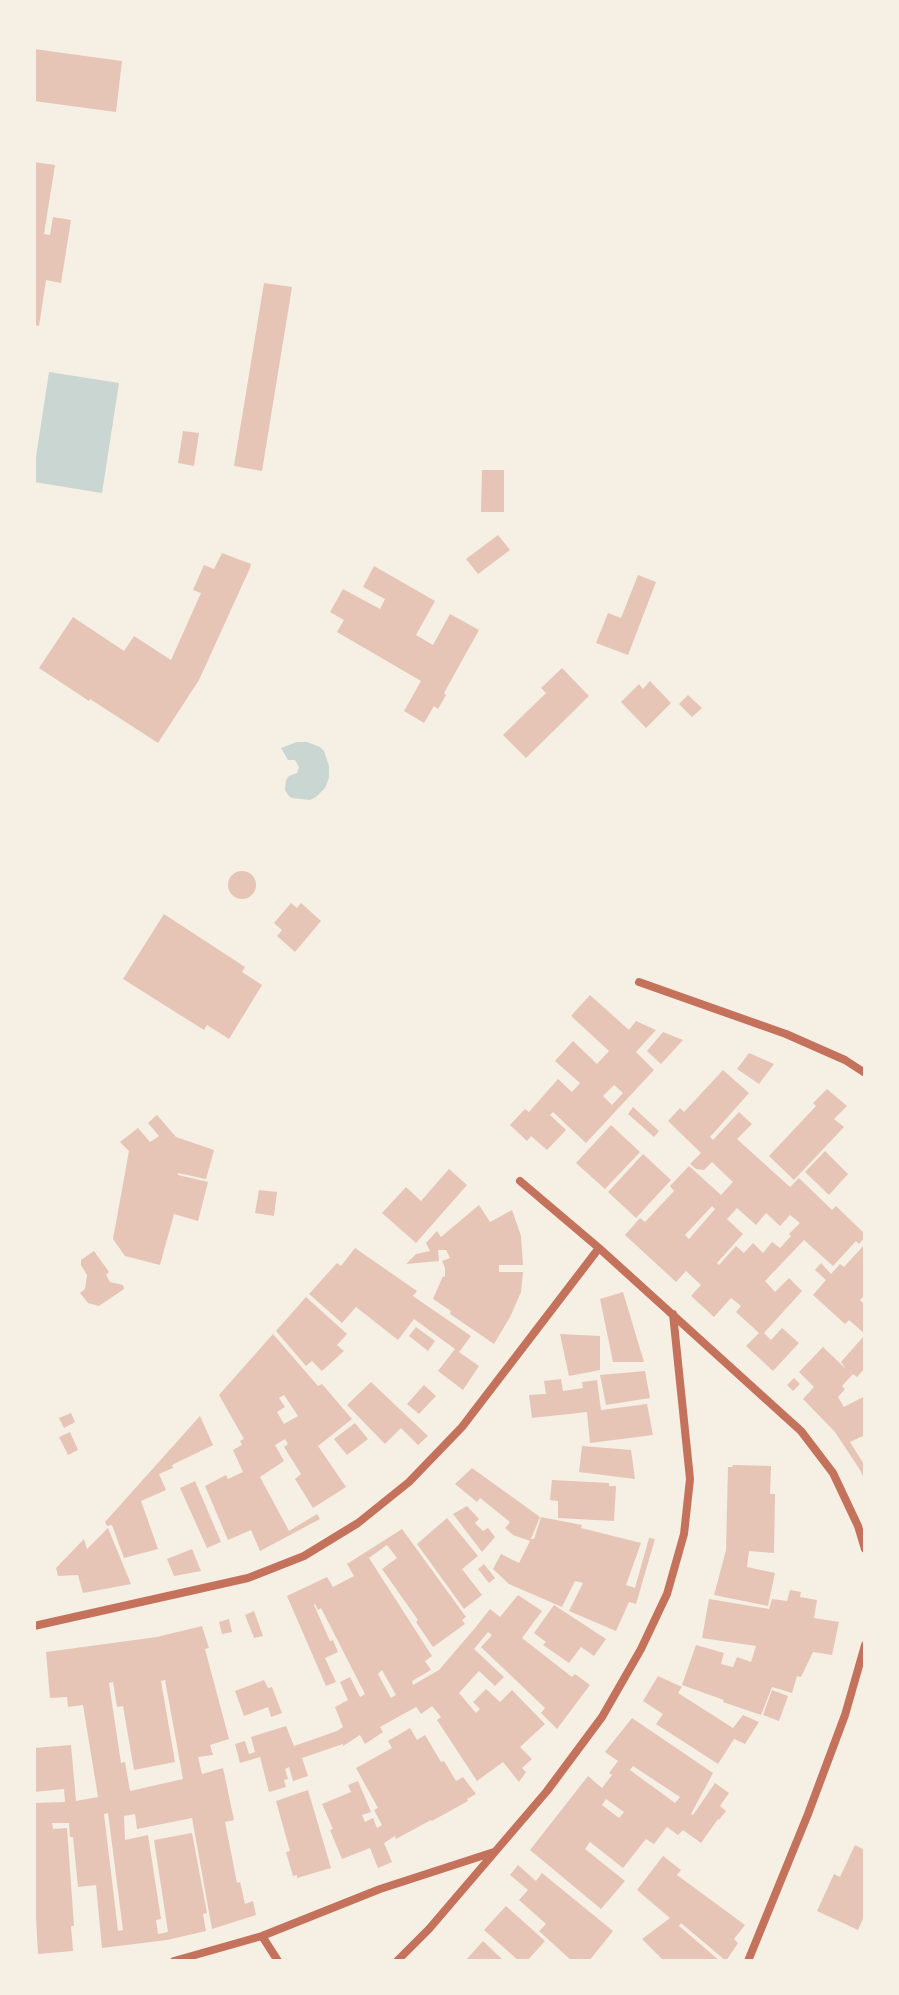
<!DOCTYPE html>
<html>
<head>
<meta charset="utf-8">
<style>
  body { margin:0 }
  #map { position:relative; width:899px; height:1995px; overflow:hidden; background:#f6efe4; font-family:Manrope,sans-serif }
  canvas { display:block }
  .frame { position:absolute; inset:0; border:36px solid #f6efe4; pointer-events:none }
</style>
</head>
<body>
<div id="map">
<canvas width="899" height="1995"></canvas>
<div class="frame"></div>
</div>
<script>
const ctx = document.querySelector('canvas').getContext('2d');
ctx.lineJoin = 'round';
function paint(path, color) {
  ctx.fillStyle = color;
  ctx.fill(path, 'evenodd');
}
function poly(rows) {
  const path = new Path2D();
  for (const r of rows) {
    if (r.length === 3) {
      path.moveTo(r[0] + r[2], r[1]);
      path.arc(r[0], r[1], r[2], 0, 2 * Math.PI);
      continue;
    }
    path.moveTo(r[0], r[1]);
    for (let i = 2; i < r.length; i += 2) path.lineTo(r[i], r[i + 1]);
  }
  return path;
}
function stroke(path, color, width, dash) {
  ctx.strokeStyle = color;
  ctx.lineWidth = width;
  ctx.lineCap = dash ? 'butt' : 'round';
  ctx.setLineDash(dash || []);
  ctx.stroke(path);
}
const water = poly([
  [49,372,119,383,102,493,34,482,34,470],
  [297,742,307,742,320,747,324,751,329,766,329,778,325,788,316,797,310,800,292,798,288,795,285,790,286,780,289,776,297,773,299,767,295,760,288,760,281,748]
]);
const building = poly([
  [34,49,122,61,116,112,34,101],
  [34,162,55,165,44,234,50,235,53,217,71,220,61,283,46,280,39,326,34,325],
  [264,283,292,287,262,471,234,466],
  [183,431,199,433,194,466,178,463],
  [482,470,504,470,504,512,481,512],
  [498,535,510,550,478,574,466,559],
  [222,553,251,564,250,568,199,680,158,743,90,699,89,701,39,668,73,617,124,651,134,636,171,660,201,593,193,590,204,565,214,569],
  [374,566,435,601,416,635,433,645,450,614,479,630,444,693,446,695,438,709,434,706,424,723,404,711,421,681,337,632,344,620,330,612,343,589,380,609,385,599,363,587],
  [638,575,656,582,628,655,596,643,608,613,621,618],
  [562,668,589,696,526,758,503,735,546,693,541,688],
  [650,681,671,703,646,728,621,702,639,684,643,689],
  [688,695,702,708,692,717,679,704],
  [242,885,14],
  [291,903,297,908,301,903,321,921,295,952,277,936,282,930,274,923],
  [164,914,245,967,242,972,262,985,229,1039,207,1025,204,1030,123,979],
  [590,995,629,1030,636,1021,656,1030,636,1052,654,1070,586,1143,553,1112,550,1115,566,1130,547,1150,531,1136,527,1141,510,1125,525,1109,529,1112,558,1079,572,1092,580,1083,555,1061,573,1041,597,1064,609,1051,571,1016],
  [614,1085,623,1093,612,1105,603,1096],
  [663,1032,683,1040,661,1064,647,1051],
  [749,1053,774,1064,759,1084,737,1069],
  [723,1070,749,1093,710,1137,713,1140,739,1112,752,1124,737,1139,790,1187,799,1178,832,1210,836,1206,865,1234,865,1237,859,1244,856,1241,833,1266,804,1240,765,1281,775,1292,789,1278,802,1291,764,1333,771,1340,782,1328,799,1343,773,1371,746,1346,759,1333,736,1312,741,1306,731,1298,714,1317,691,1296,701,1285,686,1271,676,1282,625,1235,640,1218,645,1222,674,1191,670,1186,689,1166,721,1195,733,1182,712,1162,704,1170,696,1169,690,1164,701,1153,668,1121,680,1108,684,1112],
  [712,1206,715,1209,689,1239,685,1235],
  [737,1208,756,1225,766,1213,780,1226,790,1215,800,1223,789,1234,791,1236,780,1248,772,1242,763,1253,753,1243,744,1253,736,1246,719,1265,717,1263,743,1234,727,1219],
  [827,1089,847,1106,834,1119,844,1127,794,1180,769,1156,816,1106,813,1103],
  [633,1107,659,1131,654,1137,628,1114],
  [157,1115,176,1137,214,1150,206,1179,178,1173,178,1175,208,1182,198,1221,174,1214,160,1265,125,1256,113,1239,129,1151,120,1142,138,1128,150,1142,159,1136,148,1123],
  [611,1125,640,1152,605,1189,576,1163],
  [825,1151,848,1174,829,1195,805,1172],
  [643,1154,671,1180,636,1218,608,1192],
  [449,1169,467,1185,416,1243,382,1213,406,1187,421,1201],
  [259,1190,277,1192,274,1216,255,1213],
  [479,1205,490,1222,512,1210,521,1236,523,1265,499,1265,499,1272,523,1272,521,1292,510,1317,494,1344,450,1314,451,1311,433,1299,443,1276,445,1277,445,1268,442,1261,450,1258,446,1250,438,1250,439,1261,406,1264,416,1254,430,1251,426,1243,437,1231,441,1237],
  [865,1244,865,1295,860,1300,865,1305,865,1334,849,1320,845,1324,813,1295,826,1280,815,1270,821,1263,831,1274,840,1264,844,1267],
  [355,1248,417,1291,413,1296,471,1336,459,1352,479,1366,463,1390,438,1371,455,1349,414,1319,398,1340,356,1307,342,1323,309,1294,337,1263,341,1266],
  [94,1251,109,1272,106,1275,110,1282,123,1285,124,1289,99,1306,88,1303,80,1293,85,1289,87,1275,81,1265,81,1260],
  [623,1292,644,1362,613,1362,600,1299],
  [306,1297,347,1334,337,1345,344,1351,322,1371,312,1361,306,1366,276,1331],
  [416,1327,435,1341,428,1351,409,1336],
  [273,1334,318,1386,322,1384,352,1419,318,1446,346,1487,313,1508,295,1479,301,1474,284,1447,288,1444,285,1439,275,1445,284,1461,260,1477,289,1531,317,1514,320,1519,260,1551,251,1530,228,1540,205,1486,226,1475,228,1479,243,1472,233,1450,242,1445,240,1441,244,1439,219,1395],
  [284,1395,298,1416,284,1424,277,1412,285,1407,279,1398],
  [560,1334,600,1336,600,1370,569,1376],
  [863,1337,865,1339,865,1368,857,1377,853,1374,842,1386,845,1389,838,1397,844,1407,865,1396,865,1435,850,1442,865,1466,865,1480,860,1470,835,1432,803,1399,814,1387,799,1372,823,1347,846,1369,841,1362],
  [645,1371,650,1398,606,1405,600,1375],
  [794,1378,800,1384,793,1391,787,1385],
  [561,1379,563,1391,583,1388,582,1382,597,1380,601,1410,647,1404,653,1435,590,1443,587,1412,532,1418,529,1395,546,1394,544,1381],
  [371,1382,428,1436,418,1445,401,1428,385,1444,347,1405],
  [424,1385,436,1396,419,1414,407,1404],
  [71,1413,75,1422,64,1428,59,1418],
  [200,1416,213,1445,172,1465,173,1468,159,1474,166,1490,141,1501,158,1549,124,1558,112,1525,107,1526,105,1522],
  [355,1423,368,1439,347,1455,334,1439],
  [70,1432,78,1450,68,1455,59,1437],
  [582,1446,631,1450,635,1479,579,1472],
  [733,1465,771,1466,770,1494,775,1494,774,1553,749,1551,747,1567,775,1573,768,1606,714,1595,726,1550,728,1467,732,1467],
  [472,1468,540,1517,530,1541,513,1535,505,1528,510,1522,480,1498,477,1502,455,1484],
  [552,1480,609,1483,609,1486,616,1486,614,1521,558,1518,558,1501,550,1500],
  [195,1481,221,1542,207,1548,180,1488],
  [467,1506,479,1519,475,1523,483,1531,488,1528,495,1537,482,1552,453,1514],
  [541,1517,582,1525,581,1528,641,1543,626,1585,635,1588,649,1538,655,1539,636,1604,629,1602,616,1631,569,1611,583,1583,575,1581,562,1607,509,1584,493,1569,501,1554,519,1563,531,1539,534,1539],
  [447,1518,478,1556,462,1569,482,1595,464,1609,417,1544],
  [108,1528,131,1584,83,1593,78,1575,58,1576,56,1568,84,1539,87,1549],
  [402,1529,466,1617,462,1620,465,1624,433,1647,416,1622,418,1620,382,1569,397,1558,387,1545,369,1558,432,1656,425,1661,431,1670,412,1681,413,1685,439,1670,475,1628,490,1609,500,1617,518,1595,542,1611,522,1638,572,1677,575,1674,590,1685,557,1729,541,1713,545,1708,481,1647,492,1635,488,1632,474,1649,504,1677,495,1686,479,1671,459,1693,476,1713,480,1709,473,1702,486,1689,500,1702,512,1690,545,1724,520,1747,532,1759,522,1768,526,1772,519,1782,503,1762,477,1781,437,1720,441,1717,432,1706,421,1714,416,1707,380,1727,383,1732,365,1744,360,1735,343,1746,343,1744,302,1758,308,1776,293,1781,289,1767,285,1769,288,1779,284,1780,286,1787,269,1792,260,1757,240,1763,235,1744,245,1741,249,1754,255,1752,251,1737,286,1726,294,1746,337,1731,343,1727,335,1707,348,1700,340,1682,350,1677,360,1697,365,1694,321,1608,318,1610,315,1604,314,1605,330,1641,333,1640,338,1652,325,1658,336,1682,326,1686,287,1596,327,1577,333,1587,354,1576,347,1564],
  [382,1670,396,1695,391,1698,378,1674],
  [192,1549,201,1571,174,1576,167,1559],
  [484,1564,495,1578,489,1583,478,1569],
  [790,1590,801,1592,800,1597,817,1600,814,1618,839,1622,832,1655,813,1652,801,1677,797,1676,792,1693,772,1687,761,1715,723,1702,724,1700,682,1685,696,1645,724,1653,721,1664,733,1667,737,1657,751,1662,756,1646,702,1638,709,1599,769,1609,772,1599,787,1601],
  [554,1605,606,1639,594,1656,581,1647,569,1663,543,1645,546,1642,534,1633],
  [254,1611,263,1636,254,1638,245,1615],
  [229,1619,232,1632,222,1634,219,1622],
  [202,1626,209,1648,205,1649,229,1739,210,1745,213,1755,198,1757,202,1774,223,1768,234,1820,225,1822,237,1883,240,1882,245,1904,253,1901,256,1915,212,1929,192,1818,137,1829,135,1814,124,1816,125,1840,148,1835,161,1919,156,1920,158,1934,168,1932,154,1840,192,1833,207,1913,203,1914,206,1931,167,1940,102,1948,96,1885,78,1887,73,1837,70,1837,69,1823,52,1823,53,1829,67,1828,74,1926,71,1926,73,1951,38,1954,34,1882,34,1803,65,1802,64,1789,34,1792,34,1748,71,1745,76,1801,98,1797,83,1705,68,1707,67,1697,50,1698,46,1652,157,1637],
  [165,1680,183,1779,130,1791,125,1762,121,1763,109,1683,113,1682,117,1707,123,1706,134,1770,175,1762,161,1681],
  [108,1813,123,1930,118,1931,104,1814],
  [658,1676,682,1687,678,1693,733,1728,743,1715,759,1722,745,1744,734,1739,718,1764,656,1724,663,1714,643,1701],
  [264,1680,268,1688,272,1687,282,1713,271,1717,268,1707,244,1716,235,1691],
  [772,1690,788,1696,779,1721,763,1715],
  [632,1718,713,1773,691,1814,693,1815,715,1783,729,1793,720,1806,726,1811,719,1820,718,1819,701,1843,683,1830,678,1835,667,1827,654,1844,646,1839,623,1868,590,1842,585,1849,625,1881,601,1909,530,1850,588,1776,602,1788,612,1775,609,1773,618,1761,605,1752],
  [633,1766,680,1797,675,1803,630,1770],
  [606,1799,624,1812,619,1818,602,1805],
  [410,1728,417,1740,425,1735,441,1762,444,1761,456,1781,463,1777,476,1794,467,1799,468,1801,432,1821,431,1820,396,1839,395,1836,384,1843,392,1862,378,1868,370,1848,342,1859,330,1830,333,1829,322,1804,351,1792,348,1785,358,1781,371,1812,362,1815,365,1822,373,1818,377,1828,382,1825,374,1810,378,1808,356,1768,392,1748,388,1741],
  [308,1790,331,1868,297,1878,297,1875,293,1876,286,1852,290,1851,276,1801],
  [855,1845,865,1850,865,1914,858,1930,817,1911,834,1874,840,1877],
  [663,1856,681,1870,677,1875,745,1925,734,1939,738,1943,726,1961,681,1923,679,1926,720,1961,664,1961,642,1939,670,1918,637,1890],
  [518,1865,536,1881,542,1873,613,1931,589,1961,572,1961,539,1931,546,1924,519,1900,528,1890,510,1875],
  [506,1906,545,1941,527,1961,519,1961,484,1930],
  [483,1941,504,1961,465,1961]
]);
const minor = poly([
  [639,982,786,1034,845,1060,865,1073],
  [520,1181,599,1248,801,1431,833,1473,858,1526,865,1549],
  [34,1626,248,1578,304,1556,358,1523,409,1482,462,1427,599,1248],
  [262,1936,278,1961],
  [174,1961,262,1936,380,1889,494,1852],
  [397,1961,429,1929,547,1791,602,1717,641,1649,667,1594,684,1534,690,1479,673,1314],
  [748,1961,808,1814,845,1715,865,1645]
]);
paint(water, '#c9d6d2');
paint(building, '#e6c5b7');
stroke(minor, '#c5725c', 8);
</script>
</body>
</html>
